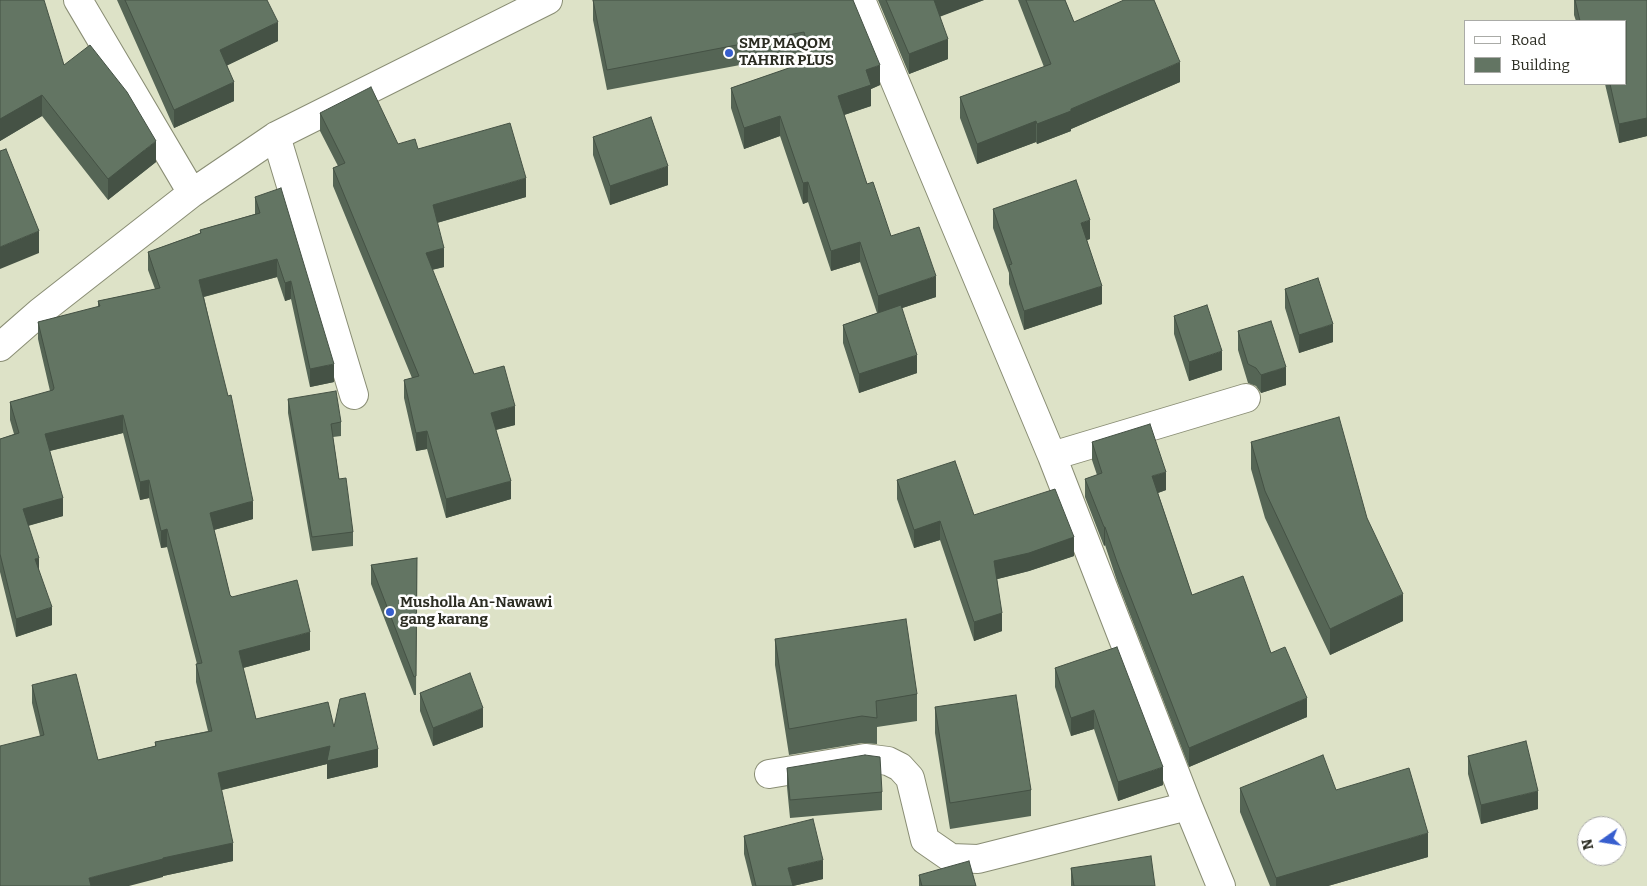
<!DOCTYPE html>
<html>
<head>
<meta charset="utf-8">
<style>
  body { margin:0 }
  #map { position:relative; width:1647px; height:886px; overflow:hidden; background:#dde2c7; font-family:Bitter,serif }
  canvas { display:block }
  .legend { position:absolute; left:1464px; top:20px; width:162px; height:65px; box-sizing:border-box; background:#fff; border:1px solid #aaaba7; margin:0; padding:6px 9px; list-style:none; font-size:15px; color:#2b2c22 }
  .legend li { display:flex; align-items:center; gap:10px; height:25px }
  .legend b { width:25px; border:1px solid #aaaba7 }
  .north { position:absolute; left:1577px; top:816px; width:50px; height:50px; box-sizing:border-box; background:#fff; border:1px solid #aaaba7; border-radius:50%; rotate:257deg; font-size:14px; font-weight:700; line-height:20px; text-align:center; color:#2b2c22 }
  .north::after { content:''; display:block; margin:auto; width:18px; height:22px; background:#375ece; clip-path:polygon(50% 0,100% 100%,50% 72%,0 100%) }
</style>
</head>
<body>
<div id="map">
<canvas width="1647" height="886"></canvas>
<ul class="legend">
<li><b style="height:6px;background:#fff"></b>Road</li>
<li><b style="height:14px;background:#637563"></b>Building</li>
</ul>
<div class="north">N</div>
</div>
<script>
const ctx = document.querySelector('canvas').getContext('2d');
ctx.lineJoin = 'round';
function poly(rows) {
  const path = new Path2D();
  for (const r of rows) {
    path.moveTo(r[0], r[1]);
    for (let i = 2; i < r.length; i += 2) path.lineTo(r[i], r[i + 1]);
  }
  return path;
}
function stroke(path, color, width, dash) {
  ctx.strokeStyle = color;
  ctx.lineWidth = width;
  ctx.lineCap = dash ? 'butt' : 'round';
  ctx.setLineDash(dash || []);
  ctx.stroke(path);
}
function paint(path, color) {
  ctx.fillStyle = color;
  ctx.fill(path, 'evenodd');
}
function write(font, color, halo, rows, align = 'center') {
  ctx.font = font + ' Bitter,serif';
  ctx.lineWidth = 5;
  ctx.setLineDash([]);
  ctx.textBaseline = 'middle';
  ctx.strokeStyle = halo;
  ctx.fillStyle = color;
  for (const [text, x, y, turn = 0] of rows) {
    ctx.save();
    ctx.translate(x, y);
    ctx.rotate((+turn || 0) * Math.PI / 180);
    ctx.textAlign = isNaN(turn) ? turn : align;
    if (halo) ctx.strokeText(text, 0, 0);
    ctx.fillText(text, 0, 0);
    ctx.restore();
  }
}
const minor = poly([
  [78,0,192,193],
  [861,0,1052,456,1188,806,1221,886],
  [276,136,354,395],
  [0,347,40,312,192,193,276,136,548,0],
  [1052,456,1246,398],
  [769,774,865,758,888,761,900,767,910,778,925,840,951,858,978,859,1188,806]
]);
const wall = poly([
  [0,0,64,65,156,162,108,200,42,116,0,141],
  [117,0,267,0,278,41,227,65,234,101,174,128],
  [593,0,853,0,880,85,871,89,871,106,844,115,867,184,891,236,936,297,902,308,917,373,859,393,843,343,843,325,877,313,860,262,831,271,808,202,803,204,780,136,744,149,731,108,731,88,807,62,804,53,607,90,593,20],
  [878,0,984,0,940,16,948,59,909,74],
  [1018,0,1065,0,1074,22,1180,82,1071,129,1071,131,1037,144,1036,142,977,164,960,118,960,97,1044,67],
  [1574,0,1647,0,1647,136,1619,143,1605,84,1626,84,1626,21,1576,21,1574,15],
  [320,113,398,144,418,149,526,197,437,223,444,267,432,270,474,374,515,425,496,430,511,499,446,518,427,449,416,451,404,398,404,380,412,378,333,186,333,168,338,166,320,131],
  [593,137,668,185,610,205,593,155],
  [255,197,334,382,310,387,291,299,285,301,277,277,204,297,253,519,214,530,230,595,310,650,243,668,256,719,334,727,378,767,327,779,327,764,221,790,233,861,163,876,163,877,40,736,32,703,32,685,98,760,155,746,155,742,208,731,196,682,196,664,197,664,167,547,161,548,149,498,140,500,123,433,50,451,63,516,28,526,52,625,16,637,0,572,0,439,14,434,10,420,10,402,50,391,38,339,38,322,98,307,98,301,155,289,148,270,148,252,200,233,200,230,255,214],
  [993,209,1090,239,1087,240,1102,304,1024,330,1009,284,1009,273,993,228],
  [1285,289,1333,342,1299,353,1285,308],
  [1174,316,1222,370,1189,381,1174,334],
  [1238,331,1286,385,1261,393,1256,386,1248,383,1238,350],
  [288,399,341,422,341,436,333,437,339,479,353,532,353,546,312,551,288,413],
  [1092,442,1166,490,1158,493,1192,595,1271,653,1307,717,1189,767,1117,581,1105,545,1104,546,1085,497,1085,479,1097,475,1092,460],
  [1251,442,1367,518,1403,621,1330,655,1265,518,1251,469],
  [897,480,974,515,1074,556,1029,571,997,579,1002,631,974,641,940,540,914,548,897,499],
  [417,558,416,695,414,695,371,584,371,565],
  [775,639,917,694,917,721,877,727,877,744,862,743,789,755,775,665],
  [1055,668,1163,785,1118,801,1094,729,1071,736,1055,687],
  [420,693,483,727,433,746,420,711],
  [935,707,1031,790,1031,816,950,829,935,733],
  [1468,756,1538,809,1481,824,1468,774],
  [787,768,882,792,882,810,790,818,787,787],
  [1240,788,1336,790,1428,857,1328,886,1270,886,1240,812],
  [744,836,823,879,793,886,752,886,744,854],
  [1071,868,1155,886,1071,886],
  [919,875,976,886,919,886]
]);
const shadedWall = poly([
  [934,0,984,0,934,19],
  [278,22,278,41,220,69,220,50],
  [948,39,948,59,909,74,909,54],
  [1180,62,1180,82,1071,129,1071,131,1037,144,1037,124],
  [880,65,880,85,871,89,871,106,838,117,838,96,866,70],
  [234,82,234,101,174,128,174,110],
  [42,95,42,116,0,141,0,119],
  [780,116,780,136,744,149,744,128],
  [1647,118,1647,136,1619,143,1619,124],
  [1036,121,1036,142,977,164,977,144],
  [156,141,156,162,108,200,108,179],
  [668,166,668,185,610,205,610,186],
  [526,178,526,197,433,224,433,205],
  [808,182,808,202,803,204,803,183],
  [1090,220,1090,239,1081,242,1081,223],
  [39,231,39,253,0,269,0,247],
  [860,242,860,262,831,271,831,251],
  [444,248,444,267,426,271,426,253],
  [277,259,277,277,199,298,199,280],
  [936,276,936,297,878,316,878,296],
  [291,281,291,299,285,301,285,283],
  [1102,286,1102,304,1024,330,1024,311],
  [1333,324,1333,342,1299,353,1299,335],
  [1222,351,1222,370,1189,381,1189,362],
  [917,355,917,373,859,393,859,374],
  [334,364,334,382,310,387,310,369],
  [1286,367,1286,385,1261,393,1261,375],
  [515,406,515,425,491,431,491,413],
  [123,415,123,433,45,452,45,434],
  [427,431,427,449,416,451,416,433],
  [1166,472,1166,490,1152,495,1152,476],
  [149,480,149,498,140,500,140,482],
  [511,481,511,499,446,518,446,499],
  [63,498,63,516,23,527,23,509],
  [253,501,253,519,210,531,210,513],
  [940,521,940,540,914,548,914,530],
  [1104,527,1105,527,1105,545,1104,546],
  [167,529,167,547,161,548,161,531],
  [1074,537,1074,556,1029,571,994,580,994,561],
  [39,558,39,575,35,559],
  [1403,594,1403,621,1330,655,1330,629],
  [52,607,52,625,16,637,16,619],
  [1002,613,1002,631,974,641,974,622],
  [310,632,310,650,239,669,239,651],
  [1307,698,1307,717,1189,767,1189,748],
  [483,708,483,727,433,746,433,728],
  [1094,710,1094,729,1071,736,1071,718],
  [330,746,378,749,378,767,327,779,327,764,218,791,218,773],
  [1163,767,1163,785,1118,801,1118,782],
  [1538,791,1538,809,1481,824,1481,805],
  [1428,833,1428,857,1328,886,1276,886,1276,878],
  [233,843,233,861,163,876,163,877,129,886,89,886,89,878,163,858],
  [823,860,823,879,793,886,788,868]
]);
const building = poly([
  [0,0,44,0,64,65,90,45,127,92,156,141,108,179,42,95,0,119,0,0],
  [125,0,267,0,278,22,220,50,234,82,174,110,125,0],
  [593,0,853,0,880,65,866,70,871,85,838,96,867,184,873,182,891,236,919,227,936,276,878,296,860,242,831,251,808,182,803,183,780,116,744,128,731,88,812,60,804,32,607,70,593,0],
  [886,0,934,0,948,39,909,54,886,0],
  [1026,0,1065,0,1074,22,1124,0,1154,0,1180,62,1071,109,1071,111,1037,124,1036,121,977,144,960,97,1051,64,1026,0],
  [1575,0,1647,0,1647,118,1619,124,1610,84,1626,84,1626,21,1580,21,1575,0],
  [371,87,398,144,415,139,418,149,510,123,526,178,433,205,444,248,426,253,474,374,504,366,515,406,491,413,511,481,446,499,427,431,416,433,404,380,419,376,333,168,345,163,320,113,371,87],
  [651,117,668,166,610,186,593,137,651,117],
  [6,149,39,231,0,247,0,151,6,149],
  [1076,180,1090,220,1081,223,1102,286,1024,311,1009,265,1012,264,993,209,1076,180],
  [281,188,334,364,310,369,291,281,285,283,277,259,199,280,228,396,231,395,253,501,210,513,230,595,232,597,297,580,310,632,239,651,256,719,328,702,334,727,340,699,365,693,378,749,327,761,330,746,218,773,233,843,163,858,163,859,89,878,91,886,0,886,0,746,44,735,32,685,76,674,98,760,156,746,155,742,212,731,196,664,202,663,167,529,161,531,149,480,140,482,123,415,45,434,63,498,23,509,39,558,35,559,52,607,16,619,0,554,0,439,19,433,10,402,53,390,54,388,38,322,100,306,98,301,160,288,148,252,201,233,200,230,260,213,255,197,281,188],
  [1318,278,1333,324,1299,335,1285,289,1318,278],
  [901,305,917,355,859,374,843,325,901,305],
  [1207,305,1222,351,1189,362,1174,316,1207,305],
  [1271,321,1286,367,1261,375,1256,368,1248,364,1238,331,1271,321],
  [336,391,341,422,331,424,339,479,346,478,353,532,312,537,288,399,336,391],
  [1339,417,1367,518,1403,594,1330,629,1265,491,1251,442,1339,417],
  [1150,424,1166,472,1152,476,1192,595,1243,576,1271,653,1285,647,1307,698,1189,748,1117,562,1105,527,1104,527,1085,479,1102,473,1092,442,1150,424],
  [955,461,974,515,1055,489,1074,537,1029,553,994,561,1002,613,974,622,940,521,914,530,897,480,955,461],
  [417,558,416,676,414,677,371,565,417,558],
  [906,619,917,694,876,701,877,718,862,716,789,729,775,639,906,619],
  [1117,647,1163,767,1118,782,1094,710,1071,718,1055,668,1117,647],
  [470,673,483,708,433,728,420,693,470,673],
  [1016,695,1031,790,950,803,935,707,1016,695],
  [1526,741,1538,791,1481,805,1468,756,1526,741],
  [865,755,880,757,882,792,790,800,787,768,865,755],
  [1323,755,1336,790,1409,768,1428,833,1276,878,1240,788,1323,755],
  [813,819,823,860,788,868,793,886,756,886,744,836,813,819],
  [1151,856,1155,886,1074,886,1071,868,1151,856],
  [969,861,976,886,922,886,919,875,969,861]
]);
const markers = [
  [729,53,5,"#375ece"],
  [390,612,5,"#375ece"]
];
const poiNames = [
  ["SMP MAQOM",739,44],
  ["TAHRIR PLUS",739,61],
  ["Musholla An-Nawawi",400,603],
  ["gang karang",400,620]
];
stroke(minor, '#898d74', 30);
stroke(minor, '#fff', 28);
paint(wall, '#556555');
paint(shadedWall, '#455245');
paint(building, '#637563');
stroke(building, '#455245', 1);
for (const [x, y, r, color] of markers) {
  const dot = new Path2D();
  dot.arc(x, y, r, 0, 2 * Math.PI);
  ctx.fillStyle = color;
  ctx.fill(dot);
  stroke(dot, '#fff', 2);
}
write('bold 15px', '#2b2c22', '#fff', poiNames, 'left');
</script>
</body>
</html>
